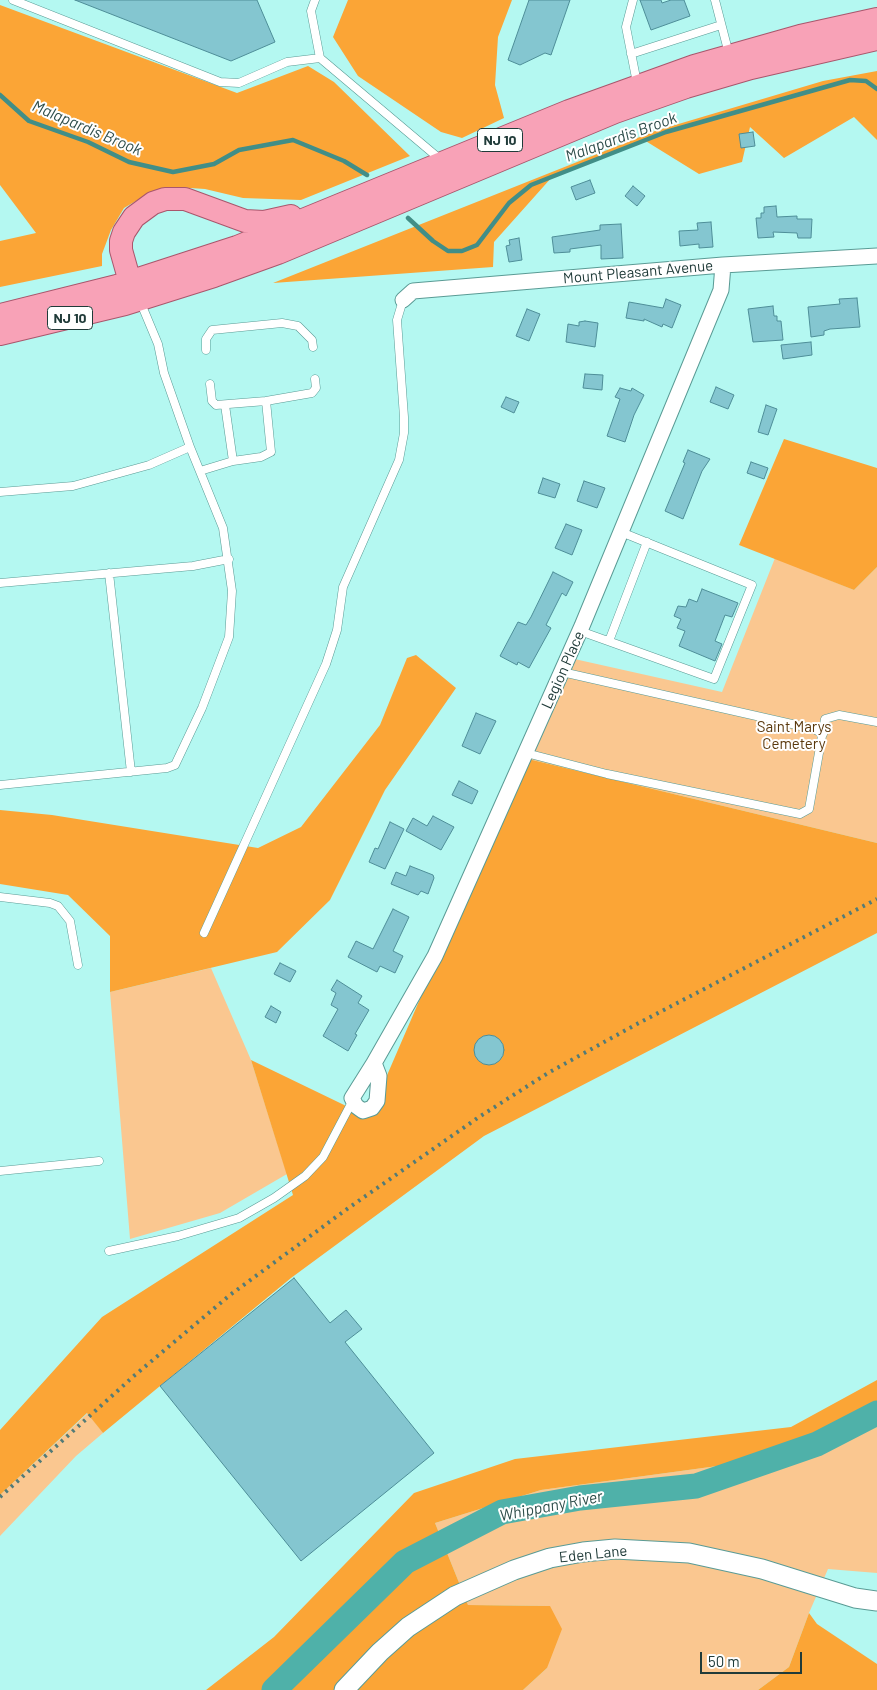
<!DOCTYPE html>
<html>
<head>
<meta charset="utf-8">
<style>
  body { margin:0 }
  #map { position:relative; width:877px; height:1690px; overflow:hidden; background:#b4f8f1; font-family:Barlow,sans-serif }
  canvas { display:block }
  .scale { position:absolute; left:700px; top:1652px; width:102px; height:22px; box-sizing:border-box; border:2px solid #203b39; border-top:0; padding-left:6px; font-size:15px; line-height:18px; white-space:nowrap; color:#203b39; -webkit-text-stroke:4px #fff; paint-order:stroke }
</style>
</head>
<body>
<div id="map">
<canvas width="877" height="1690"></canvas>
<div class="scale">50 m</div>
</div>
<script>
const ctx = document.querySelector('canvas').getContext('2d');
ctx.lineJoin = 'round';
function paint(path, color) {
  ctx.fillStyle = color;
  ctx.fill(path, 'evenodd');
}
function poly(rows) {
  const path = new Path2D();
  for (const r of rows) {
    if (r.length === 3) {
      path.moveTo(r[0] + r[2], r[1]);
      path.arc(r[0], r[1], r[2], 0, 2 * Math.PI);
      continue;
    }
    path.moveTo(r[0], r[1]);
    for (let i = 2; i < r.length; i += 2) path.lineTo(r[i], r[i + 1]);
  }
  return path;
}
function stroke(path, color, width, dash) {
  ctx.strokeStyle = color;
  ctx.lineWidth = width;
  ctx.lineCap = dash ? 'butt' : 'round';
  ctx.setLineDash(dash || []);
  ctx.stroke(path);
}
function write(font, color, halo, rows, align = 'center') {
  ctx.font = font + ' Barlow,sans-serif';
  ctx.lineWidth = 4;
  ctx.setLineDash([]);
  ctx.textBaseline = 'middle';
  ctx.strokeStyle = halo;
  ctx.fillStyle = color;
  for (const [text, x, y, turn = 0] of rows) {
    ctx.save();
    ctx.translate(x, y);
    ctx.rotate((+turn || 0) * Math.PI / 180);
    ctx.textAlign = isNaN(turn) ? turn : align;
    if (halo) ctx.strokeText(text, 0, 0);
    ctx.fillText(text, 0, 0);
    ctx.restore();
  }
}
const green = poly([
  [775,558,854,590,877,567,877,843,524,758,570,658,722,692],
  [211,968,251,1060,287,1174,220,1213,130,1239,110,992],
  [877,1405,877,1573,828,1569,809,1613,789,1667,758,1690,523,1690,547,1668,550,1606,468,1605,435,1523,541,1490,747,1462],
  [88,1413,103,1433,76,1456,0,1536,0,1495]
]);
const forest = poly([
  [348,0,512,0,498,37,495,85,504,118,462,138,441,132,358,76,333,37],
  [0,5,237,93,308,66,334,82,410,156,301,200,243,198,205,189,175,187,153,191,124,208,111,230,102,254,102,266,0,287,0,241,36,233,0,185],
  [877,71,877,140,854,117,784,158,750,127,742,162,699,174,644,140,552,177,494,242,493,267,273,283,655,131,823,81],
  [784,439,877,468,877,567,854,590,739,545],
  [416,655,456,688,385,790,330,900,277,952,110,992,110,936,68,895,0,884,0,810,52,815,258,848,301,827,380,725,407,658],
  [524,758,877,843,877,933,484,1136,291,1278,103,1433,87,1413,0,1495,0,1430,102,1317,293,1195,251,1060,369,1117],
  [877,1380,877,1405,747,1462,541,1490,435,1523,468,1605,550,1606,562,1629,547,1668,523,1690,206,1690,274,1637,414,1493,515,1459,791,1427],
  [809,1613,817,1624,877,1664,877,1690,758,1690,789,1667]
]);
const stream = poly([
  [0,95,29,121,88,142,129,162,173,172,214,164,239,150,293,140,344,161,367,175],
  [408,218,433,241,448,251,462,251,477,245,509,203,531,185,666,132,850,80,866,81,877,89]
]);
const river = poly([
  [274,1690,405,1562,502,1512,580,1498,696,1486,817,1444,877,1413]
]);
const building = poly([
  [75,0,257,0,275,42,231,61,75,0],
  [529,0,570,0,551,55,545,53,520,65,508,60,529,0],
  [640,0,661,0,662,3,671,0,684,0,690,16,651,30,640,0],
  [753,132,755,146,741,148,739,134,753,132],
  [590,180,595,193,576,200,571,187,590,180],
  [633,186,645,196,637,206,625,196,633,186],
  [776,206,777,217,797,216,797,219,812,219,811,238,798,238,797,233,773,232,774,237,758,238,756,218,761,218,761,213,764,213,764,207,776,206],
  [711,222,713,247,699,248,699,244,680,246,679,231,698,230,697,223,711,222],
  [621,224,623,258,601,259,601,245,570,249,570,252,554,253,552,237,600,230,600,225,621,224],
  [519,238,522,260,509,262,506,246,510,245,509,240,519,238],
  [857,298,860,327,830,329,824,331,824,335,811,337,808,307,840,304,839,299,857,298],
  [666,299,681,305,672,328,663,324,662,327,644,319,644,321,626,318,629,302,663,308,666,299],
  [773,306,774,316,777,316,777,321,781,321,783,340,753,342,748,309,773,306],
  [527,309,540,314,529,341,516,336,527,309],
  [585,321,598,323,595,347,566,342,568,324,579,326,579,322,585,321],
  [811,342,812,355,783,359,781,345,811,342],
  [585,374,603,375,602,390,583,388,585,374],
  [716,387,734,395,728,409,710,402,716,387],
  [620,388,631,391,632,388,644,395,634,415,625,442,607,436,620,399,615,397,620,388],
  [506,397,519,402,514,413,501,407,506,397],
  [766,405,777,409,768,435,758,432,766,405],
  [688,450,710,459,702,471,683,519,665,511,685,463,683,462,688,450],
  [751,462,768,468,764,479,747,473,751,462],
  [543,478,560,484,555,498,538,493,543,478],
  [584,481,605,488,597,508,577,501,584,481],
  [566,524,582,530,572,555,555,548,566,524],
  [553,572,573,582,566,596,562,593,546,625,551,628,529,668,518,662,517,665,500,656,518,622,526,625,531,617,553,572],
  [702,589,738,603,732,617,725,615,715,641,722,644,715,661,679,646,685,631,677,628,681,619,674,616,678,606,686,607,689,599,697,602,702,589],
  [476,713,496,721,480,754,462,746,476,713],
  [459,781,478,791,472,804,452,795,459,781],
  [433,816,454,827,441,850,406,831,413,818,427,826,433,816],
  [390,822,404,829,385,869,369,862,375,848,378,849,390,822],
  [410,866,433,875,434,878,428,894,421,891,418,895,391,884,396,872,406,876,410,866],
  [393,909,409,917,393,951,403,956,395,973,380,966,377,972,348,957,356,941,373,949,393,909],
  [280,963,296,971,290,982,274,974,280,963],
  [337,980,362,996,358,1003,369,1010,355,1034,357,1035,348,1051,323,1036,338,1009,331,1005,336,993,331,990,337,980],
  [271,1006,281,1012,276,1023,265,1017,271,1006],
  [489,1050,15],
  [294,1278,330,1323,346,1310,362,1329,345,1342,434,1453,301,1561,160,1386,294,1278]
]);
const service = poly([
  [13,0,220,82,239,83,287,62,320,58],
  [315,0,311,11,320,58,441,160],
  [633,0,626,27,637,83],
  [715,0,729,54],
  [631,54,721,25],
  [140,301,158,344,164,373,190,447],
  [206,350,206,339,212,330,282,323,298,326,312,340,313,347],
  [210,384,212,401,216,405,266,401],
  [225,405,233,461],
  [200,471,233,461,261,457,271,452,266,401,312,393,316,388,315,379],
  [0,492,73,486,149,465,190,447,223,528,232,591,229,637,202,708,175,765,167,768,0,785],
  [109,573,131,772],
  [0,583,193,566,229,559],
  [580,631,714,679,752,585,621,532],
  [609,641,647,542],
  [562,672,814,729,823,734],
  [526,753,607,774,800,814,809,809,825,719,839,715,877,722],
  [0,897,50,903,58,906,70,921,78,965],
  [204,933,326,664,337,630,343,587,399,460,404,433,404,417,397,320,403,300],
  [0,1171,99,1161],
  [109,1251,178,1236,239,1218,274,1198,305,1176,323,1157,352,1102]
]);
const minor = poly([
  [403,300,413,291,723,265,877,256],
  [374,1063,435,956,582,626,721,290,723,265],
  [374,1063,379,1076,377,1101,372,1108,363,1111,356,1106,352,1098,374,1063]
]);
const tertiary = poly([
  [344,1690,380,1652,408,1627,455,1596,514,1570,550,1558,583,1552,615,1549,689,1553,762,1569,855,1598,877,1601]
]);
const primary = poly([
  [130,282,121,250,121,241,124,232,134,217,153,203,165,199,185,199,245,221,264,222,291,216],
  [0,315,117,286,237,247,569,111,694,66,800,36,877,19],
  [0,334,125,304,214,276,278,253,615,112,686,87,751,68,877,39]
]);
const rail = poly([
  [0,1497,135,1375,230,1295,347,1209,479,1117,548,1073,635,1025,877,899]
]);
const shields = [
  [500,140,45],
  [70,318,45]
];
const shieldNames = [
  ["NJ 10",500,140],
  ["NJ 10",70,318]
];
const streetNames = [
  ["Mount Pleasant Avenue",638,272,-5],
  ["Legion Place",563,670,-66],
  ["Eden Lane",593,1554,-6]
];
const parkNames = [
  ["Saint Marys",794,727],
  ["Cemetery",794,744]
];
const waterNames = [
  ["Malapardis Brook",87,128,23],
  ["Malapardis Brook",621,137,-20],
  ["Whippany River",551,1506,-11]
];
paint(green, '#fac790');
paint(forest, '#fba536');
stroke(stream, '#418e87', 4.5);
stroke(river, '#4fb1a9', 25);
paint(building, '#84c6d0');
stroke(building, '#4e8e98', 1);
stroke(service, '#5a9b95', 9);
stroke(minor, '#5a9b95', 17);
stroke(tertiary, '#5a9b95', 21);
stroke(primary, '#a9566c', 24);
stroke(service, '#fff', 8);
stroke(minor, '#fff', 15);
stroke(tertiary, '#fff', 19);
stroke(primary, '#f8a2b7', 22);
stroke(rail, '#527b77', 4, [2.5, 5]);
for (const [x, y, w] of shields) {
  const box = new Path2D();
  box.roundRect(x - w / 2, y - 11.5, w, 23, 4);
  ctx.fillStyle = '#fff';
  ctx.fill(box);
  stroke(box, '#203b39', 1);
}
write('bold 14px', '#203b39', null, shieldNames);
write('15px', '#203b39', '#fff', streetNames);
write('15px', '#5a380c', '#fff', parkNames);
write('italic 16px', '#2f4e4b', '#fff', waterNames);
</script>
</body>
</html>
